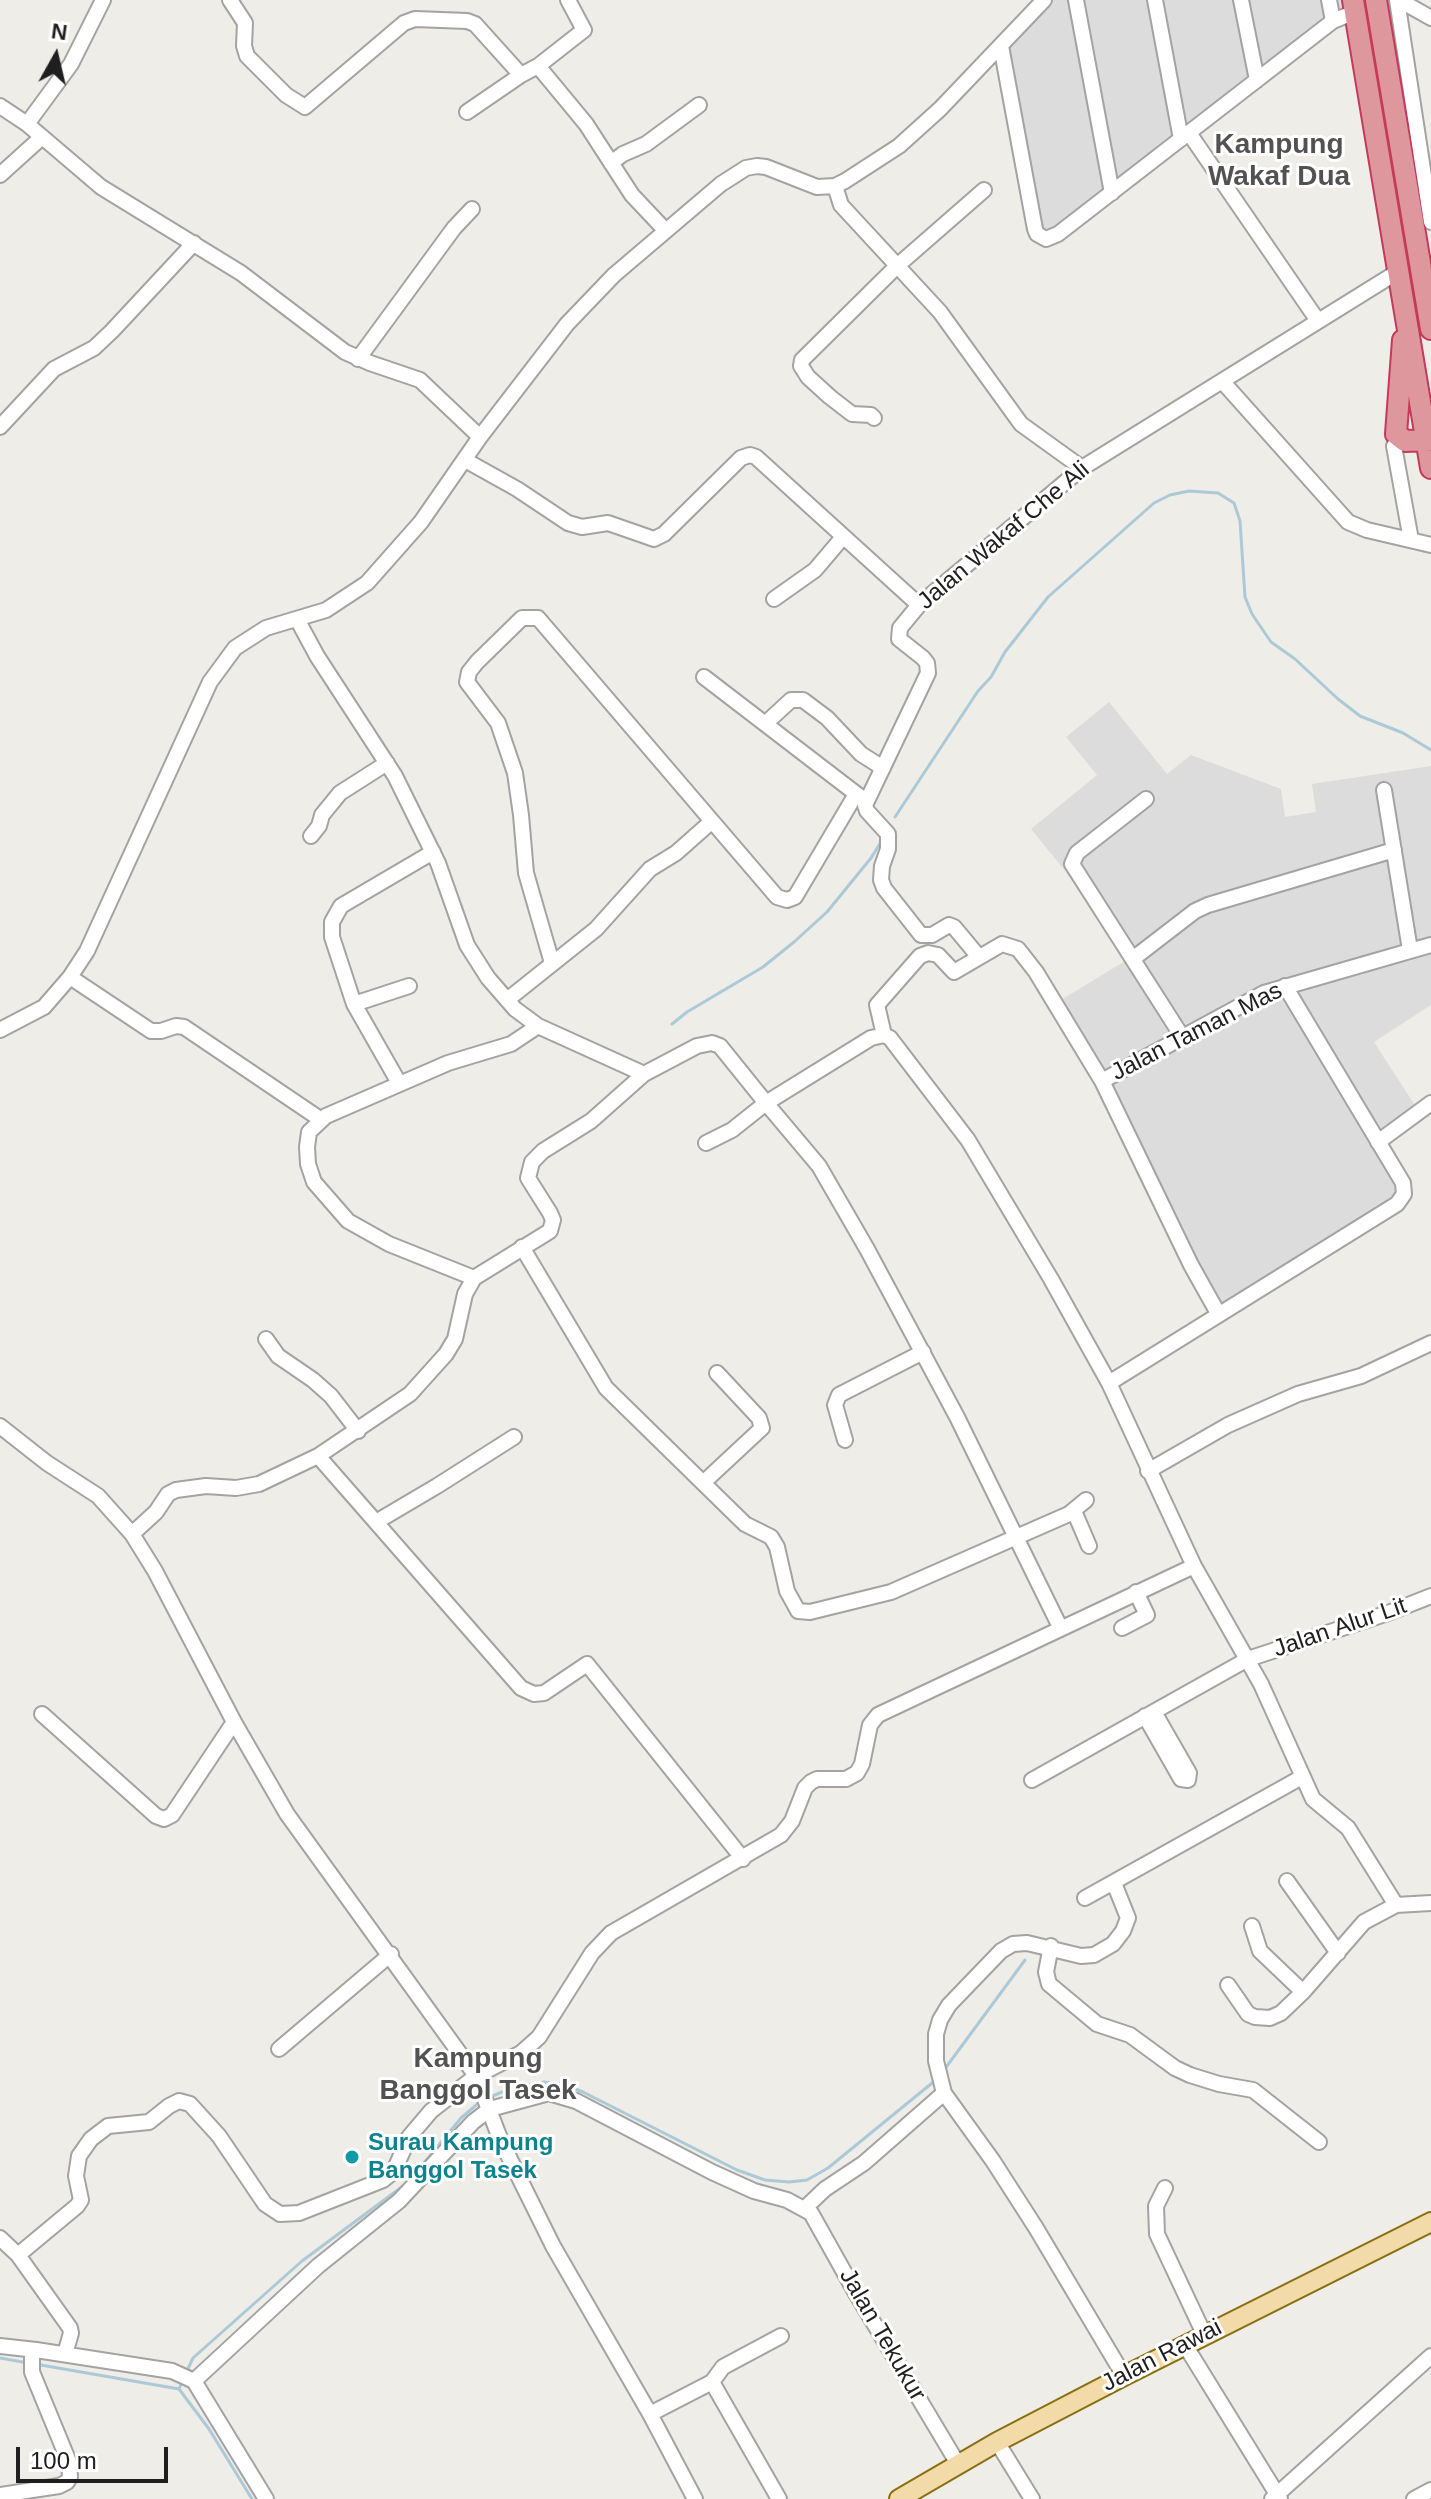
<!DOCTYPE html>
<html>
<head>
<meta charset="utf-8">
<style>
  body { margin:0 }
  #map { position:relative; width:1431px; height:2499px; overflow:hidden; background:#efede7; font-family:Helvetica,sans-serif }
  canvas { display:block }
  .north { position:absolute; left:16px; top:16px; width:80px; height:80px; -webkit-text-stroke:6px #fff; paint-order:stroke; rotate:8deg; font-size:22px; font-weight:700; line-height:32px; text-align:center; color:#1f1f1f }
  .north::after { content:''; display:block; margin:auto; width:28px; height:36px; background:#1f1f1f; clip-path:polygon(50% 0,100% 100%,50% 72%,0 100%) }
  .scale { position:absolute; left:16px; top:2447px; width:152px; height:36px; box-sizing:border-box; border:4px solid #1f1f1f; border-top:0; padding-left:10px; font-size:24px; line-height:28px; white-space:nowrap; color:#1f1f1f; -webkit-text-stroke:6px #fff; paint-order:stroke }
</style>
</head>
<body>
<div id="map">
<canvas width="1431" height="2499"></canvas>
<div class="north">N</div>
<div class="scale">100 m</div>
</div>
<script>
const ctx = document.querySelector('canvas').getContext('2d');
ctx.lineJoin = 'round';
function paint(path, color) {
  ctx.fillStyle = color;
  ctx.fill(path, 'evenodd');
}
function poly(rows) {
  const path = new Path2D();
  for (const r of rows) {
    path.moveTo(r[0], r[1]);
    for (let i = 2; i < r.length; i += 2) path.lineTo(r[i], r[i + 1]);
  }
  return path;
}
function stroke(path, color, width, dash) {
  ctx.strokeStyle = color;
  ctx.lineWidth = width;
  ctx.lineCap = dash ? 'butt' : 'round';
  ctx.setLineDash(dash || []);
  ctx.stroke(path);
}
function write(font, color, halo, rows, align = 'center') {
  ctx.font = font + ' Helvetica,sans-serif';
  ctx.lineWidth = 6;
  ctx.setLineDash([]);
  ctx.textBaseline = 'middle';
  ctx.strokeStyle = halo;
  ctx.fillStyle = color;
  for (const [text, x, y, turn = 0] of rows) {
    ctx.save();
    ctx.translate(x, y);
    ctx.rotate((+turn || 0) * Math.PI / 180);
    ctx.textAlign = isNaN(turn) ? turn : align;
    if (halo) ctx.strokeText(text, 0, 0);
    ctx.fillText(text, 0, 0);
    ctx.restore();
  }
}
const residential = poly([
  [1035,0,1344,0,1348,24,1319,38,1044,245,999,39],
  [1109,702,1167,774,1191,755,1281,789,1285,817,1316,812,1312,784,1431,766,1431,1005,1374,1042,1416,1107,1373,1139,1402,1188,1395,1201,1223,1305,1196,1260,1108,1077,1061,1000,1125,961,1066,872,1031,829,1097,775,1066,737]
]);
const stream = poly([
  [895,817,978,691,991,677,1005,652,1048,597,1154,503,1170,495,1189,491,1218,493,1234,503,1240,521,1245,597,1252,614,1271,642,1295,659,1338,699,1360,716,1403,733,1431,750],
  [672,1024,687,1012,763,967,794,942,827,912,871,858,881,842],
  [944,2070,1025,1960],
  [488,2098,502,2092,544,2082,563,2084,583,2092,737,2170,765,2180,789,2182,807,2180,828,2168,937,2079],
  [409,2181,461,2118,481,2101],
  [0,2358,28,2363],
  [35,2364,179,2389,209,2429,252,2499],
  [186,2373,193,2358,302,2261,403,2186],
  [179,2389,183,2380]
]);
const minor = poly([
  [230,0,245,23,244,46,247,56,286,95,305,107,404,23,415,19,467,21,475,24,521,75],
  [1076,0,1112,193],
  [1155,0,1181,139],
  [1241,0,1257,80],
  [1329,0,1333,21],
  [1397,0,1431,222],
  [1399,0,1431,18],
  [1001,46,1035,229,1037,234,1046,239,1058,234,1333,21,1355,12],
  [538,66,584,30,568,0],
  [0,106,27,124,101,187,241,273,345,352,370,363,420,380,480,437],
  [467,112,521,75,538,66,586,124,632,195,665,230],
  [27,124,71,64,103,0],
  [1189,133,1318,321],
  [611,163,623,154,646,144,699,105],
  [0,175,42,137],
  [835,186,841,205,940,312,1021,424,1082,468],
  [358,359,454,228,472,209],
  [1222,381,1348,522,1367,530,1431,545],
  [874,418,871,415,852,414,830,397,808,377,801,366,802,360,897,266,984,190],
  [0,427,54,369,94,348,112,331,194,243],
  [1399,438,1394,446,1411,540],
  [465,460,517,489,568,523,582,527,608,523,654,539,664,534,741,458,750,455,756,457,919,605],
  [774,599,815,570,843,537],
  [297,619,317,656,395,776,438,863,467,945,488,978,515,1009,538,1026,644,1074],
  [704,677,863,799],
  [766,723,791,700,803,700,827,718,861,754,883,768],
  [1384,790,1410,950],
  [1146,799,1077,853,1072,864,1183,1038],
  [311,836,319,826,322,815,340,793,387,763],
  [979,957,954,927,949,925,932,935,921,935,884,888,881,880,882,866,888,849,888,834,867,811,865,805,928,673,927,663,923,658,899,639,900,628,919,605,1082,468,1399,271],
  [1134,958,1195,911,1208,905,1394,850],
  [552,963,526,873,521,815,515,773,498,723,467,682,469,672,477,662,522,618,538,618,777,897,787,900,795,897,856,794],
  [70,977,151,1031,161,1031,176,1026,184,1027,320,1119],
  [507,1000,596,929,650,869,676,853,711,822],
  [354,1004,409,986],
  [0,1030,44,1007,70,977,87,951,210,682,235,648,266,628,326,610,367,583,421,522,480,437,567,324,614,275,721,184,746,168,757,166,766,167,817,187,835,186,845,181,899,146,940,109,1044,0],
  [884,1035,877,1005,920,956,928,953,938,955,954,972,1002,944,1018,949,1036,972,1102,1081,1191,1265,1219,1315],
  [1102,1081,1264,993,1431,945],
  [399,1083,354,1004,332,937,332,922,341,906,433,852],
  [1378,1142,1431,1103],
  [706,1143,732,1130,766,1103,819,1166,867,1249,957,1417,1060,1627],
  [522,1247,606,1388,745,1524,771,1537,777,1547,787,1591,798,1611,810,1612,891,1592,1069,1514,1086,1500],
  [474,1278,389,1244,348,1221,314,1182,308,1164,307,1147,309,1132,326,1116,448,1063,511,1044,538,1026],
  [266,1339,278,1356,313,1380,331,1396,358,1431],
  [1109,1383,1397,1204,1404,1194,1403,1183,1285,986],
  [0,1426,47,1463,98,1496,132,1534,155,1571,234,1722,287,1814,476,2076,501,2141,553,2246,650,2414,695,2499],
  [845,1440,835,1405,839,1395,923,1352],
  [318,1456,521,1688,534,1694,544,1693,587,1664,743,1859],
  [1148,1471,1228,1425,1298,1394,1361,1376,1431,1343],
  [704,1482,762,1428,759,1418,717,1373],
  [1074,1511,1089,1546],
  [376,1522,437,1486,514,1437],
  [132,1534,156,1512,168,1494,176,1490,206,1486,236,1488,259,1484,318,1456,410,1394,446,1354,455,1339,465,1294,474,1278,550,1231,553,1220,550,1213,528,1178,532,1162,543,1151,591,1121,644,1074,697,1046,712,1043,720,1046,766,1103,871,1038,884,1035,890,1038,968,1140,1051,1279,1109,1383,1194,1566,1261,1684,1313,1799,1348,1828,1396,1905],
  [1122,1628,1147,1615,1136,1592],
  [42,1714,156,1816,164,1819,172,1815,234,1722],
  [1145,1716,1181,1779,1188,1780,1189,1773,1154,1712],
  [1032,1780,1248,1659,1388,1613,1431,1596],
  [1287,1881,1338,1953],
  [1114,1883,1128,1918,1123,1931,1113,1944,1094,1955,1081,1956,1027,1943,1013,1944,1001,1951,949,2005,940,2020,936,2034,936,2061,944,2093,993,2161,1036,2228,1124,2376],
  [1085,1898,1302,1777],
  [1252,1926,1260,1951,1303,1992],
  [1051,1946,1046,1972,1049,1984,1097,2024,1130,2035,1175,2068,1190,2075,1219,2084,1253,2090,1319,2142],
  [1228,1985,1248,2014,1255,2017,1270,2018,1281,2013,1303,1992,1364,1922,1396,1905,1431,1903],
  [279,2049,391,1954],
  [1165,2188,1156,2206,1157,2234,1204,2334],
  [805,2208,825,2189,864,2163,944,2093],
  [0,2238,18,2255],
  [1185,2345,1280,2499],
  [0,2346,36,2350],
  [65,2354,71,2333,70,2328,18,2255,77,2206,81,2200,76,2176,79,2156,91,2139,108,2126,149,2122,169,2106,179,2101,190,2104,219,2136,265,2204,280,2214,299,2213,383,2180,394,2171,409,2137,431,2111,476,2076,521,2053,539,2037,592,1953,611,1933,781,1835,792,1821,805,1788,811,1782,817,1779,846,1779,857,1773,862,1764,870,1725,878,1715,1194,1566],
  [194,2381,318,2266,399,2201,473,2122,490,2109,549,2093,576,2101,712,2172,754,2191,787,2200,811,2213,857,2295,958,2464],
  [650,2414,712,2382],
  [997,2442,1032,2499],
  [0,2495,59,2486,67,2482,70,2477,69,2462,32,2372,32,2356,36,2350,172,2371,194,2381,266,2499],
  [779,2499,712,2382,723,2367,781,2336],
  [1272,2499,1431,2356],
  [1414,2499,1431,2490]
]);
const major = poly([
  [899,2499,997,2442,1124,2376,1431,2222]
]);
const highway = poly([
  [1353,0,1431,468],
  [1376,0,1431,329],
  [1403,340,1396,434,1405,441,1431,440]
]);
const markers = [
  [352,2157,8,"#0f9aa8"]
];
const streetNames = [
  ["Jalan Wakaf Che Ali",1004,536,-40],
  ["Jalan Taman Mas",1197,1032,-27],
  ["Jalan Alur Lit",1340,1628,-19],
  ["Jalan Tekukur",882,2335,60],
  ["Jalan Rawai",1162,2356,-27]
];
const cultureNames = [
  ["Surau Kampung",368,2143],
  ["Banggol Tasek",368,2171]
];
const quarterNames = [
  ["Kampung",1279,145],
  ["Wakaf Dua",1279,177],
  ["Kampung",478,2059],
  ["Banggol Tasek",478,2091]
];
paint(residential, '#dddcdc');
stroke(stream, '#acc9d7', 3);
stroke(minor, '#a3a3a3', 18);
stroke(major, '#8a6f11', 22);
stroke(highway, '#c7395a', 24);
stroke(minor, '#fff', 14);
stroke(major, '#f2daa9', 18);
stroke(highway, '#dd979d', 20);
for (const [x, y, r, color] of markers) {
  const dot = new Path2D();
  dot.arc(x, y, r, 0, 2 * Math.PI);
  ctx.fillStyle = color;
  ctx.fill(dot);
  stroke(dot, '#fff', 3);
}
write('24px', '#1f1f1f', '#fff', streetNames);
write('bold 24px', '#0d838f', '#fff', cultureNames, 'left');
write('bold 28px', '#525252', '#fff', quarterNames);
</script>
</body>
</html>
